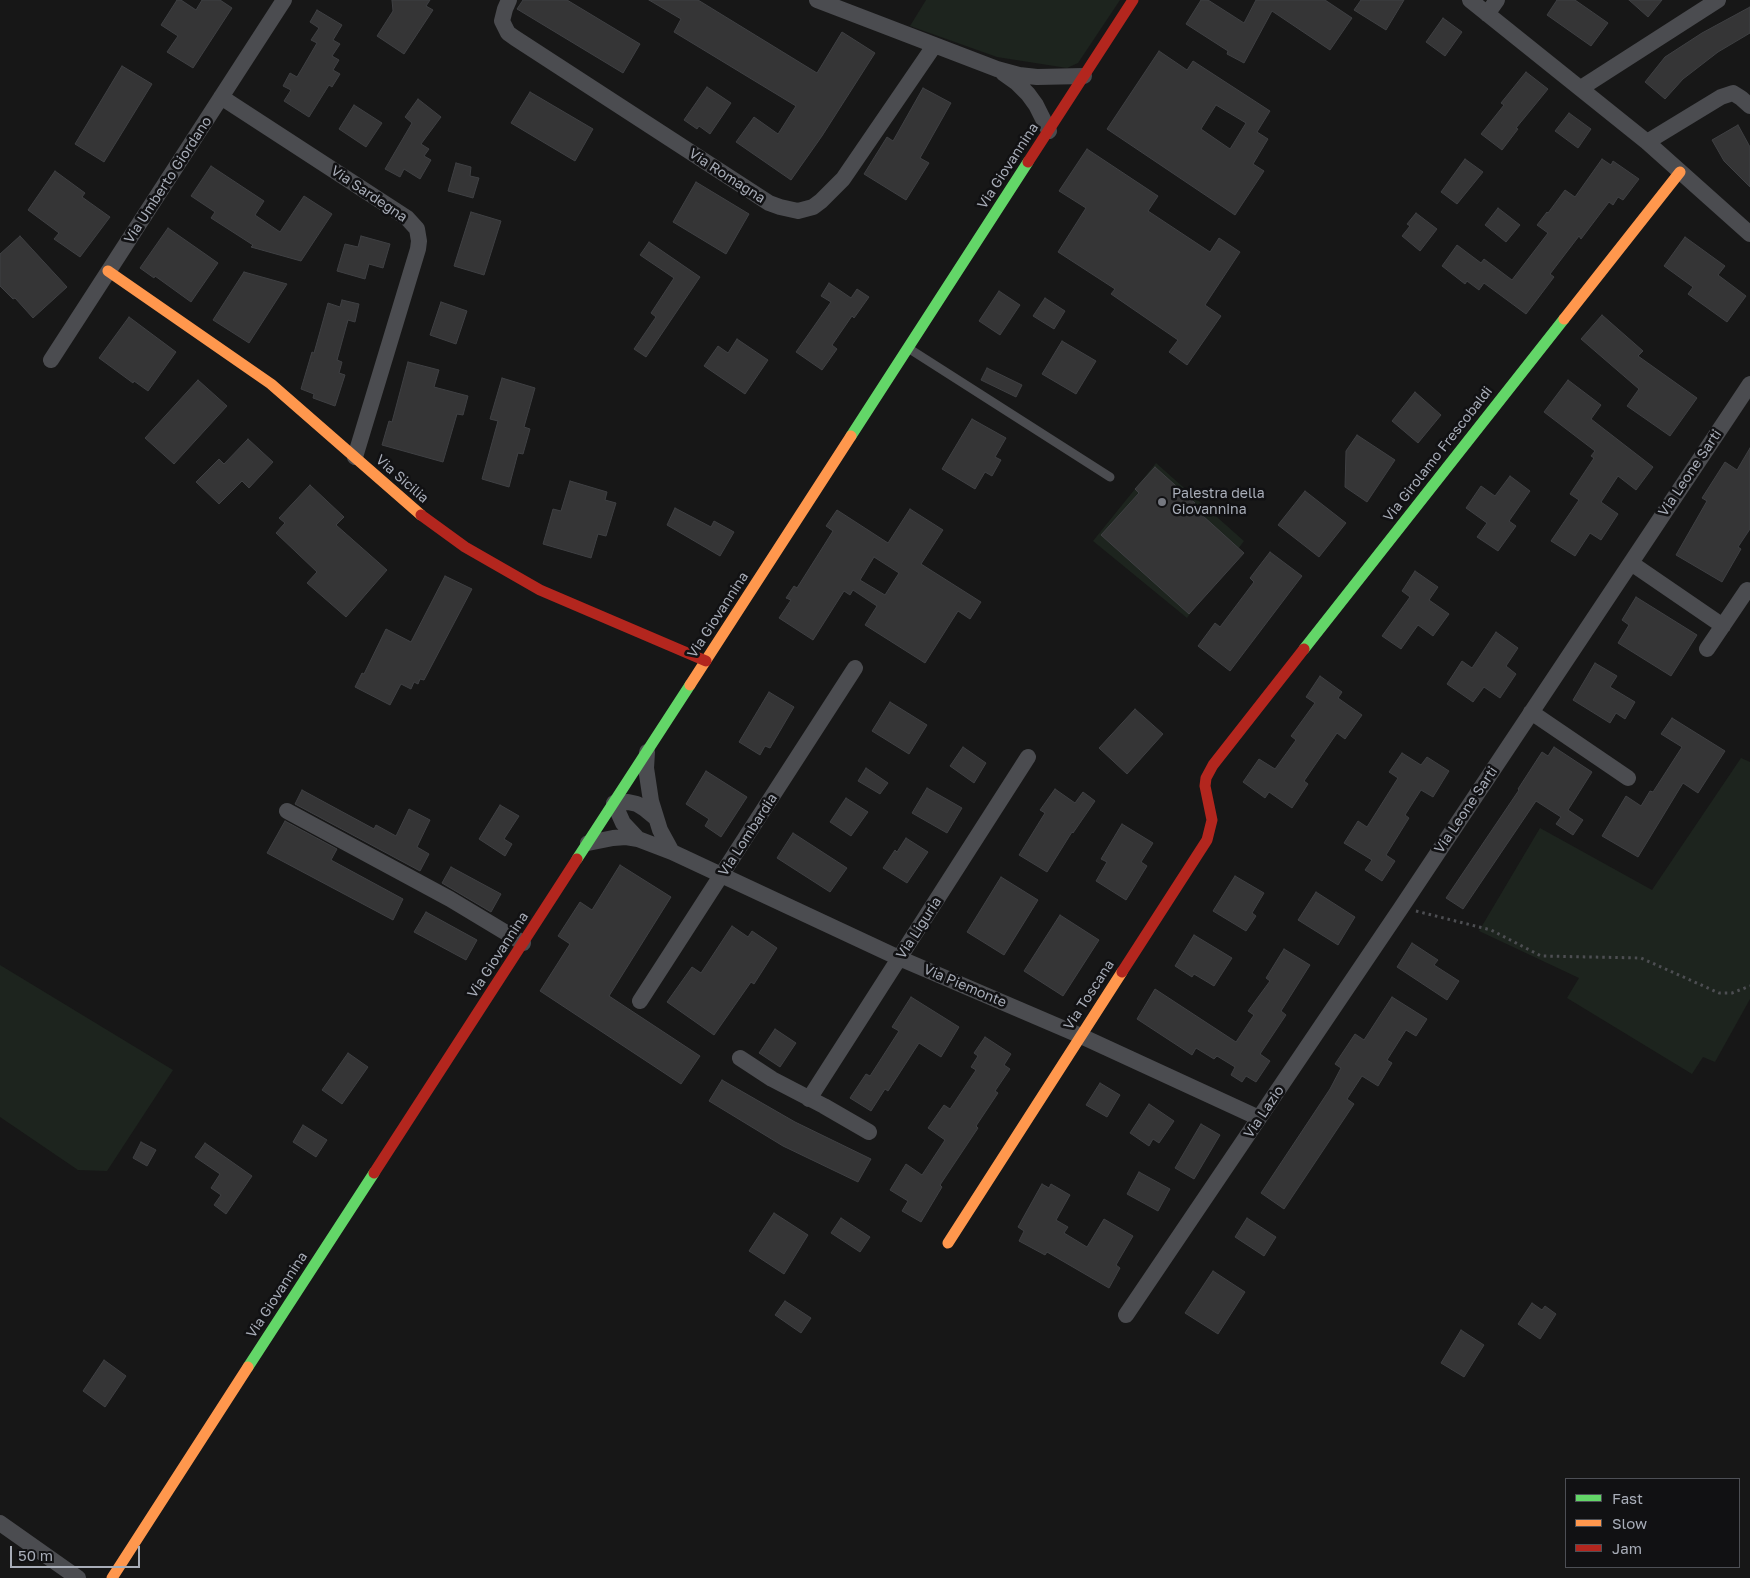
<!DOCTYPE html>
<html>
<head>
<meta charset="utf-8">
<style>
  body { margin:0 }
  #map { position:relative; width:1750px; height:1578px; overflow:hidden; background:#171717; font-family:"Golos Text",sans-serif }
  canvas { display:block }
  .legend { position:absolute; left:1565px; top:1478px; width:175px; height:90px; box-sizing:border-box; background:#111113; border:1px solid #4d4f55; margin:0; padding:6px 9px; list-style:none; font-size:15px; color:#a8adb8 }
  .legend li { display:flex; align-items:center; gap:10px; height:25px }
  .legend b { width:25px; border:1px solid #4d4f55 }
  .scale { position:absolute; left:10px; top:1546px; width:130px; height:22px; box-sizing:border-box; border:2px solid #a8adb8; border-top:0; padding-left:6px; font-size:15px; line-height:18px; white-space:nowrap; color:#a8adb8; -webkit-text-stroke:4px #111113; paint-order:stroke }
</style>
</head>
<body>
<div id="map">
<canvas width="1750" height="1578"></canvas>
<ul class="legend">
<li><b style="height:6px;background:#63d668"></b>Fast</li>
<li><b style="height:6px;background:#ff974d"></b>Slow</li>
<li><b style="height:6px;background:#b3261e"></b>Jam</li>
</ul>
<div class="scale">50 m</div>
</div>
<script>
const ctx = document.querySelector('canvas').getContext('2d');
ctx.lineJoin = 'round';
function paint(path, color) {
  ctx.fillStyle = color;
  ctx.fill(path, 'evenodd');
}
function poly(rows) {
  const path = new Path2D();
  for (const r of rows) {
    path.moveTo(r[0], r[1]);
    for (let i = 2; i < r.length; i += 2) path.lineTo(r[i], r[i + 1]);
  }
  return path;
}
function stroke(path, color, width, dash) {
  ctx.strokeStyle = color;
  ctx.lineWidth = width;
  ctx.lineCap = dash ? 'butt' : 'round';
  ctx.setLineDash(dash || []);
  ctx.stroke(path);
}
function write(font, color, halo, rows, align = 'center') {
  ctx.font = font + ' "Golos Text",sans-serif';
  ctx.lineWidth = 5;
  ctx.setLineDash([]);
  ctx.textBaseline = 'middle';
  ctx.strokeStyle = halo;
  ctx.fillStyle = color;
  for (const [text, x, y, turn = 0] of rows) {
    ctx.save();
    ctx.translate(x, y);
    ctx.rotate((+turn || 0) * Math.PI / 180);
    ctx.textAlign = isNaN(turn) ? turn : align;
    if (halo) ctx.strokeText(text, 0, 0);
    ctx.fillText(text, 0, 0);
    ctx.restore();
  }
}
const green = poly([
  [926,0,1120,0,1078,63,1067,68,997,57,910,26],
  [1156,463,1244,541,1187,618,1093,541],
  [1741,758,1750,762,1750,999,1715,1062,1703,1057,1692,1074,1567,998,1579,978,1479,931,1540,828,1652,890],
  [0,965,173,1070,107,1171,78,1170,0,1117]
]);
const building = poly([
  [177,0,181,0,196,10,202,0,220,0,232,8,193,68,167,52,178,36,161,25,177,0],
  [392,0,430,0,426,6,433,10,404,54,377,36,393,11,392,0],
  [523,0,567,0,640,44,623,73,517,9,523,0],
  [649,0,698,0,817,73,842,32,875,53,822,136,791,180,736,142,754,117,778,134,796,106,674,32,681,19,649,0],
  [1201,0,1208,0,1244,23,1256,0,1325,0,1352,18,1330,50,1272,11,1244,63,1227,54,1228,51,1186,24,1201,0],
  [1361,0,1404,0,1386,30,1354,10,1361,0],
  [1557,0,1575,0,1608,23,1591,46,1547,15,1557,0],
  [1629,0,1662,0,1648,17,1629,0],
  [1750,7,1750,33,1718,52,1683,79,1665,99,1645,82,1665,57,1702,33,1750,7],
  [317,10,342,25,333,40,340,44,332,56,339,60,333,70,340,74,332,87,329,85,309,117,284,101,291,90,283,86,290,73,297,77,317,43,311,40,319,28,310,22,317,10],
  [1443,18,1462,32,1445,56,1426,42,1443,18],
  [1159,51,1187,70,1193,61,1270,111,1257,132,1268,139,1253,164,1264,171,1235,215,1107,129,1159,51],
  [1216,105,1246,123,1230,149,1201,129,1216,105],
  [122,66,152,84,104,162,75,144,122,66],
  [1526,72,1548,89,1516,128,1518,129,1502,150,1481,134,1504,105,1501,103,1526,72],
  [707,87,731,103,710,134,699,126,697,129,684,120,707,87],
  [923,88,951,103,920,158,929,163,906,200,864,174,887,137,893,141,923,88],
  [530,92,593,129,575,161,511,123,530,92],
  [418,99,441,117,421,144,429,149,424,156,431,160,420,179,404,169,400,177,385,169,412,123,405,117,418,99],
  [354,105,382,123,366,147,339,129,354,105],
  [1569,113,1591,129,1578,148,1555,131,1569,113],
  [1738,125,1750,147,1750,187,1724,161,1712,140,1738,125],
  [1087,149,1158,196,1148,211,1210,252,1219,238,1240,252,1205,305,1221,316,1187,365,1169,352,1178,340,1111,294,1115,289,1058,252,1086,208,1059,191,1087,149],
  [1465,159,1483,172,1457,204,1441,192,1465,159],
  [1602,159,1611,165,1613,161,1639,179,1623,200,1618,197,1613,205,1609,202,1581,239,1579,236,1550,274,1554,277,1526,314,1484,283,1479,290,1467,281,1465,284,1442,266,1457,245,1481,263,1484,259,1512,280,1548,233,1537,225,1547,212,1548,213,1565,190,1575,197,1602,159],
  [456,163,471,167,470,176,479,178,473,198,448,191,456,163],
  [211,166,264,201,255,215,280,232,304,196,332,214,301,261,251,247,253,245,211,218,215,212,191,196,211,166],
  [55,171,85,193,82,197,110,217,80,257,54,239,59,233,28,210,55,171],
  [696,182,749,214,726,254,673,222,696,182],
  [1498,208,1520,225,1506,242,1485,225,1498,208],
  [471,212,501,221,484,275,454,266,471,212],
  [1416,213,1437,229,1420,251,1402,236,1410,226,1407,224,1416,213],
  [168,228,218,263,191,302,155,276,154,278,140,268,168,228],
  [20,236,67,287,33,318,15,298,13,299,0,286,0,254,20,236],
  [361,236,390,244,383,268,369,264,365,279,337,271,345,244,358,247,361,236],
  [1685,237,1725,266,1718,275,1746,296,1727,322,1688,294,1693,287,1664,266,1685,237],
  [649,242,700,277,646,357,634,349,656,317,651,313,674,278,640,255,649,242],
  [244,272,287,284,249,343,213,320,244,272],
  [829,283,851,298,857,289,869,297,854,318,852,316,832,345,837,349,822,370,796,352,831,302,821,296,829,283],
  [999,291,1020,305,1000,335,979,321,999,291],
  [1045,298,1065,311,1054,329,1033,316,1045,298],
  [342,300,359,304,355,322,348,320,337,360,342,362,339,373,345,375,335,406,313,398,314,394,301,389,312,352,314,353,328,303,340,307,342,300],
  [441,302,467,311,456,344,430,335,441,302],
  [1602,315,1643,351,1638,356,1697,398,1670,436,1627,406,1639,389,1581,339,1602,315],
  [129,317,176,352,148,391,134,381,133,383,99,358,129,317],
  [737,339,768,360,745,394,704,366,718,346,728,353,737,339],
  [1062,341,1096,361,1076,394,1042,374,1062,341],
  [408,362,439,370,434,387,468,396,463,415,457,414,443,462,382,445,389,421,392,422,408,362],
  [987,368,1022,385,1016,397,981,380,987,368],
  [502,378,535,388,524,427,530,429,523,454,518,453,509,487,482,479,498,421,490,419,502,378],
  [198,380,227,406,174,464,145,438,198,380],
  [1568,380,1601,405,1591,419,1653,467,1636,490,1618,476,1601,502,1618,514,1601,540,1590,533,1575,556,1551,541,1579,500,1570,494,1594,458,1591,456,1595,451,1544,412,1568,380],
  [1415,392,1441,415,1418,443,1392,421,1415,392],
  [972,419,1006,438,995,457,1001,460,992,476,985,472,975,489,942,469,972,419],
  [1357,435,1395,460,1367,502,1345,487,1346,451,1357,435],
  [248,439,273,462,249,488,242,481,219,504,196,482,219,459,224,464,248,439],
  [1750,448,1750,529,1738,547,1741,549,1722,582,1676,555,1707,501,1702,498,1725,462,1737,470,1750,448],
  [1155,467,1195,503,1192,506,1244,553,1189,614,1101,535,1139,493,1135,489,1155,467],
  [1510,476,1530,491,1509,521,1516,526,1498,551,1477,537,1487,523,1466,508,1481,486,1495,496,1510,476],
  [570,481,607,492,605,500,616,503,606,536,598,534,591,558,543,544,553,509,561,511,570,481],
  [310,485,344,517,336,525,387,570,346,617,307,583,317,572,276,533,285,523,279,518,310,485],
  [1305,491,1346,523,1319,557,1278,525,1305,491],
  [675,508,711,527,714,521,734,532,720,556,667,525,675,508],
  [910,509,943,530,921,564,981,602,970,619,958,611,925,663,865,625,877,606,853,590,850,595,844,591,813,640,779,618,791,600,786,598,794,586,797,588,833,531,826,526,837,510,888,543,910,509],
  [874,557,899,573,885,595,860,580,874,557],
  [1270,552,1302,576,1230,671,1198,646,1215,623,1220,627,1254,582,1250,578,1270,552],
  [1415,571,1438,587,1429,600,1449,614,1433,636,1418,625,1401,649,1382,636,1410,597,1402,591,1415,571],
  [445,576,472,589,424,680,420,679,418,684,414,682,411,689,401,684,390,705,355,687,362,673,364,674,386,629,411,642,445,576],
  [1636,597,1697,635,1671,676,1618,643,1629,625,1622,620,1636,597],
  [1496,632,1518,648,1506,666,1516,674,1500,698,1484,687,1473,702,1447,684,1462,661,1472,668,1496,632],
  [1595,663,1617,676,1610,687,1635,702,1625,719,1616,713,1610,723,1573,700,1595,663],
  [1320,676,1342,692,1338,698,1362,715,1345,739,1337,733,1304,781,1308,784,1292,808,1269,792,1265,798,1243,782,1259,759,1275,769,1296,740,1291,736,1315,703,1306,697,1320,676],
  [769,692,794,707,770,748,765,746,760,755,739,742,769,692],
  [890,702,927,725,909,754,872,731,890,702],
  [1135,709,1163,734,1127,774,1099,748,1135,709],
  [1672,718,1725,751,1698,793,1683,783,1638,857,1602,836,1626,796,1641,806,1650,791,1653,792,1682,747,1661,734,1672,718],
  [963,747,986,763,974,783,950,766,963,747],
  [1554,747,1592,772,1568,810,1583,820,1573,835,1556,824,1561,817,1536,801,1463,909,1446,898,1519,790,1518,789,1542,752,1548,756,1554,747],
  [1402,753,1421,765,1427,757,1449,771,1433,797,1421,790,1405,815,1409,818,1386,855,1395,861,1382,881,1365,870,1372,860,1344,843,1358,821,1367,827,1398,778,1389,772,1402,753],
  [866,768,888,783,880,794,858,781,866,768],
  [706,771,747,797,721,837,705,826,709,819,686,804,706,771],
  [927,788,962,808,947,833,912,813,927,788],
  [1055,789,1075,803,1083,792,1095,801,1073,833,1072,832,1047,872,1019,855,1045,813,1040,810,1055,789],
  [302,790,374,829,376,825,396,836,409,809,430,820,417,847,429,854,420,871,295,804,302,790],
  [846,798,868,812,851,836,830,822,846,798],
  [500,805,519,816,504,839,512,844,505,856,479,839,500,805],
  [285,821,337,849,331,860,403,899,393,920,267,853,285,821],
  [1122,824,1153,843,1141,862,1147,866,1126,900,1096,881,1107,862,1101,859,1122,824],
  [793,833,847,868,830,892,777,858,793,833],
  [906,838,928,852,907,883,883,868,895,850,897,852,906,838],
  [620,865,671,897,609,996,700,1056,681,1084,540,991,570,944,558,936,580,902,592,910,620,865],
  [451,867,501,894,491,912,442,883,451,867],
  [1235,876,1264,893,1252,913,1256,916,1246,931,1213,911,1235,876],
  [1001,877,1038,900,1004,955,967,932,1001,877],
  [1316,892,1355,917,1338,945,1298,920,1316,892],
  [426,912,477,940,466,960,414,932,426,912],
  [1060,915,1099,940,1063,996,1024,971,1060,915],
  [732,926,748,937,752,931,777,948,754,984,751,982,714,1035,667,1002,692,967,701,973,732,926],
  [1194,935,1232,958,1214,986,1194,974,1192,977,1175,966,1194,935],
  [1412,943,1438,960,1434,965,1459,981,1447,1000,1397,967,1412,943],
  [1284,949,1310,965,1281,1011,1286,1015,1260,1054,1270,1061,1256,1082,1246,1076,1242,1082,1231,1075,1235,1067,1217,1056,1214,1059,1196,1048,1192,1055,1137,1019,1155,989,1236,1042,1254,1015,1248,1011,1270,981,1266,978,1284,949],
  [911,997,959,1027,941,1057,919,1043,888,1091,885,1089,871,1111,850,1098,866,1074,870,1076,899,1031,892,1027,911,997],
  [1392,997,1427,1019,1416,1036,1406,1030,1387,1060,1392,1063,1378,1086,1362,1076,1347,1099,1354,1104,1284,1209,1261,1193,1330,1089,1341,1068,1335,1064,1355,1034,1364,1040,1392,997],
  [775,1029,796,1043,780,1067,759,1053,775,1029],
  [985,1037,1011,1054,1004,1065,1010,1069,995,1091,998,1093,976,1126,978,1128,940,1185,942,1187,921,1222,902,1211,908,1201,890,1190,906,1164,922,1175,945,1140,928,1128,944,1105,950,1109,976,1070,971,1067,978,1056,974,1053,985,1037],
  [348,1053,368,1067,342,1104,322,1090,348,1053],
  [722,1080,795,1122,871,1159,858,1182,783,1146,709,1101,722,1080],
  [1100,1083,1120,1095,1107,1117,1086,1105,1100,1083],
  [1149,1104,1174,1121,1159,1143,1153,1139,1149,1146,1130,1133,1149,1104],
  [1201,1124,1220,1135,1194,1179,1175,1168,1201,1124],
  [303,1125,327,1140,316,1157,293,1142,303,1125],
  [141,1142,156,1150,147,1166,133,1158,141,1142],
  [205,1143,252,1176,226,1214,214,1205,221,1195,211,1188,220,1174,195,1157,205,1143],
  [1139,1172,1170,1189,1158,1211,1127,1194,1139,1172],
  [1042,1184,1049,1188,1051,1184,1070,1195,1056,1220,1068,1227,1064,1233,1087,1247,1104,1219,1133,1236,1116,1265,1120,1268,1109,1288,1047,1252,1045,1255,1019,1241,1024,1231,1018,1227,1042,1184],
  [774,1213,808,1235,784,1274,749,1251,774,1213],
  [841,1218,870,1237,860,1252,831,1233,841,1218],
  [1247,1218,1276,1237,1264,1256,1235,1237,1247,1218],
  [1213,1271,1245,1292,1218,1334,1185,1313,1213,1271],
  [785,1301,811,1318,801,1333,775,1315,785,1301],
  [1532,1303,1542,1310,1545,1306,1556,1314,1540,1339,1518,1324,1532,1303],
  [1461,1330,1484,1345,1464,1377,1441,1363,1461,1330],
  [104,1360,126,1376,105,1407,83,1391,104,1360]
]);
const path = poly([
  [1416,911,1491,930,1541,956,1641,958,1719,993,1732,993,1750,986]
]);
const lane = poly([
  [908,348,1110,477]
]);
const street = poly([
  [509,0,505,9,502,21,508,33,515,38,769,203,780,207,798,211,813,207,821,201,843,179,934,46],
  [817,0,997,69,1019,75,1037,77,1084,76],
  [1470,0,1647,142,1750,234],
  [1487,14,1497,0],
  [1003,73,1017,83,1028,94,1036,105,1049,131],
  [1581,88,1718,0],
  [221,97,407,218,417,229,419,241,418,249,355,457],
  [1647,142,1721,97,1733,93,1741,98,1750,106],
  [51,360,284,0],
  [1631,563,1723,626],
  [1707,649,1747,590],
  [1531,712,1628,778],
  [647,752,646,768,651,801,660,830,672,852],
  [287,811,450,899,523,943],
  [638,839,623,823,614,803,628,802,637,804,645,809,656,818],
  [588,843,613,838,626,837,638,839,672,852,899,958,1081,1036,1259,1118],
  [640,1001,855,668],
  [740,1058,772,1079,824,1106,869,1132],
  [809,1099,1028,757],
  [1126,1315,1401,908,1750,384],
  [0,1523,78,1578]
]);
const fast = poly([
  [851,436,1028,162],
  [1304,649,1564,319],
  [577,859,690,685],
  [248,1367,374,1173]
]);
const slow = poly([
  [108,271,271,384,421,515],
  [1564,319,1680,172],
  [690,685,851,436],
  [948,1243,1122,972],
  [112,1578,248,1367]
]);
const jam = poly([
  [1028,162,1133,0],
  [421,515,465,547,540,590,706,661],
  [1122,972,1207,840,1212,820,1205,786,1206,778,1213,765,1304,649],
  [374,1173,577,859]
]);
const markers = [
  [1162,502,5,"#757880"]
];
const streetNames = [
  ["Via Giovannina",1008,166,-57],
  ["Via Romagna",727,176,33],
  ["Via Umberto Giordano",168,180,-57],
  ["Via Sardegna",369,194,34],
  ["Via Girolamo Frescobaldi",1438,454,-52],
  ["Via Leone Sarti",1690,473,-56],
  ["Via Sicilia",402,479,41],
  ["Via Giovannina",718,615,-57],
  ["Via Leone Sarti",1466,810,-56],
  ["Via Lombardia",748,835,-57],
  ["Via Liguria",919,928,-57],
  ["Via Giovannina",498,955,-57],
  ["Via Piemonte",965,986,23],
  ["Via Toscana",1089,995,-57],
  ["Via Lazio",1264,1112,-56],
  ["Via Giovannina",277,1295,-57]
];
const poiNames = [
  ["Palestra della",1172,494],
  ["Giovannina",1172,510]
];
paint(green, '#1d241e');
paint(building, '#353536');
stroke(building, '#3f4043', 1);
stroke(path, '#4d4e52', 3, [2.5, 4]);
stroke(lane, '#4b4c50', 9);
stroke(street, '#4b4c50', 16);
stroke(fast, '#63d668', 11);
stroke(slow, '#ff974d', 11);
stroke(jam, '#b3261e', 11);
for (const [x, y, r, color] of markers) {
  const dot = new Path2D();
  dot.arc(x, y, r, 0, 2 * Math.PI);
  ctx.fillStyle = color;
  ctx.fill(dot);
  stroke(dot, '#111113', 2);
}
write('14px', '#a8adb8', '#111113', streetNames);
write('14px', '#a8adb8', '#111113', poiNames, 'left');
</script>
</body>
</html>
